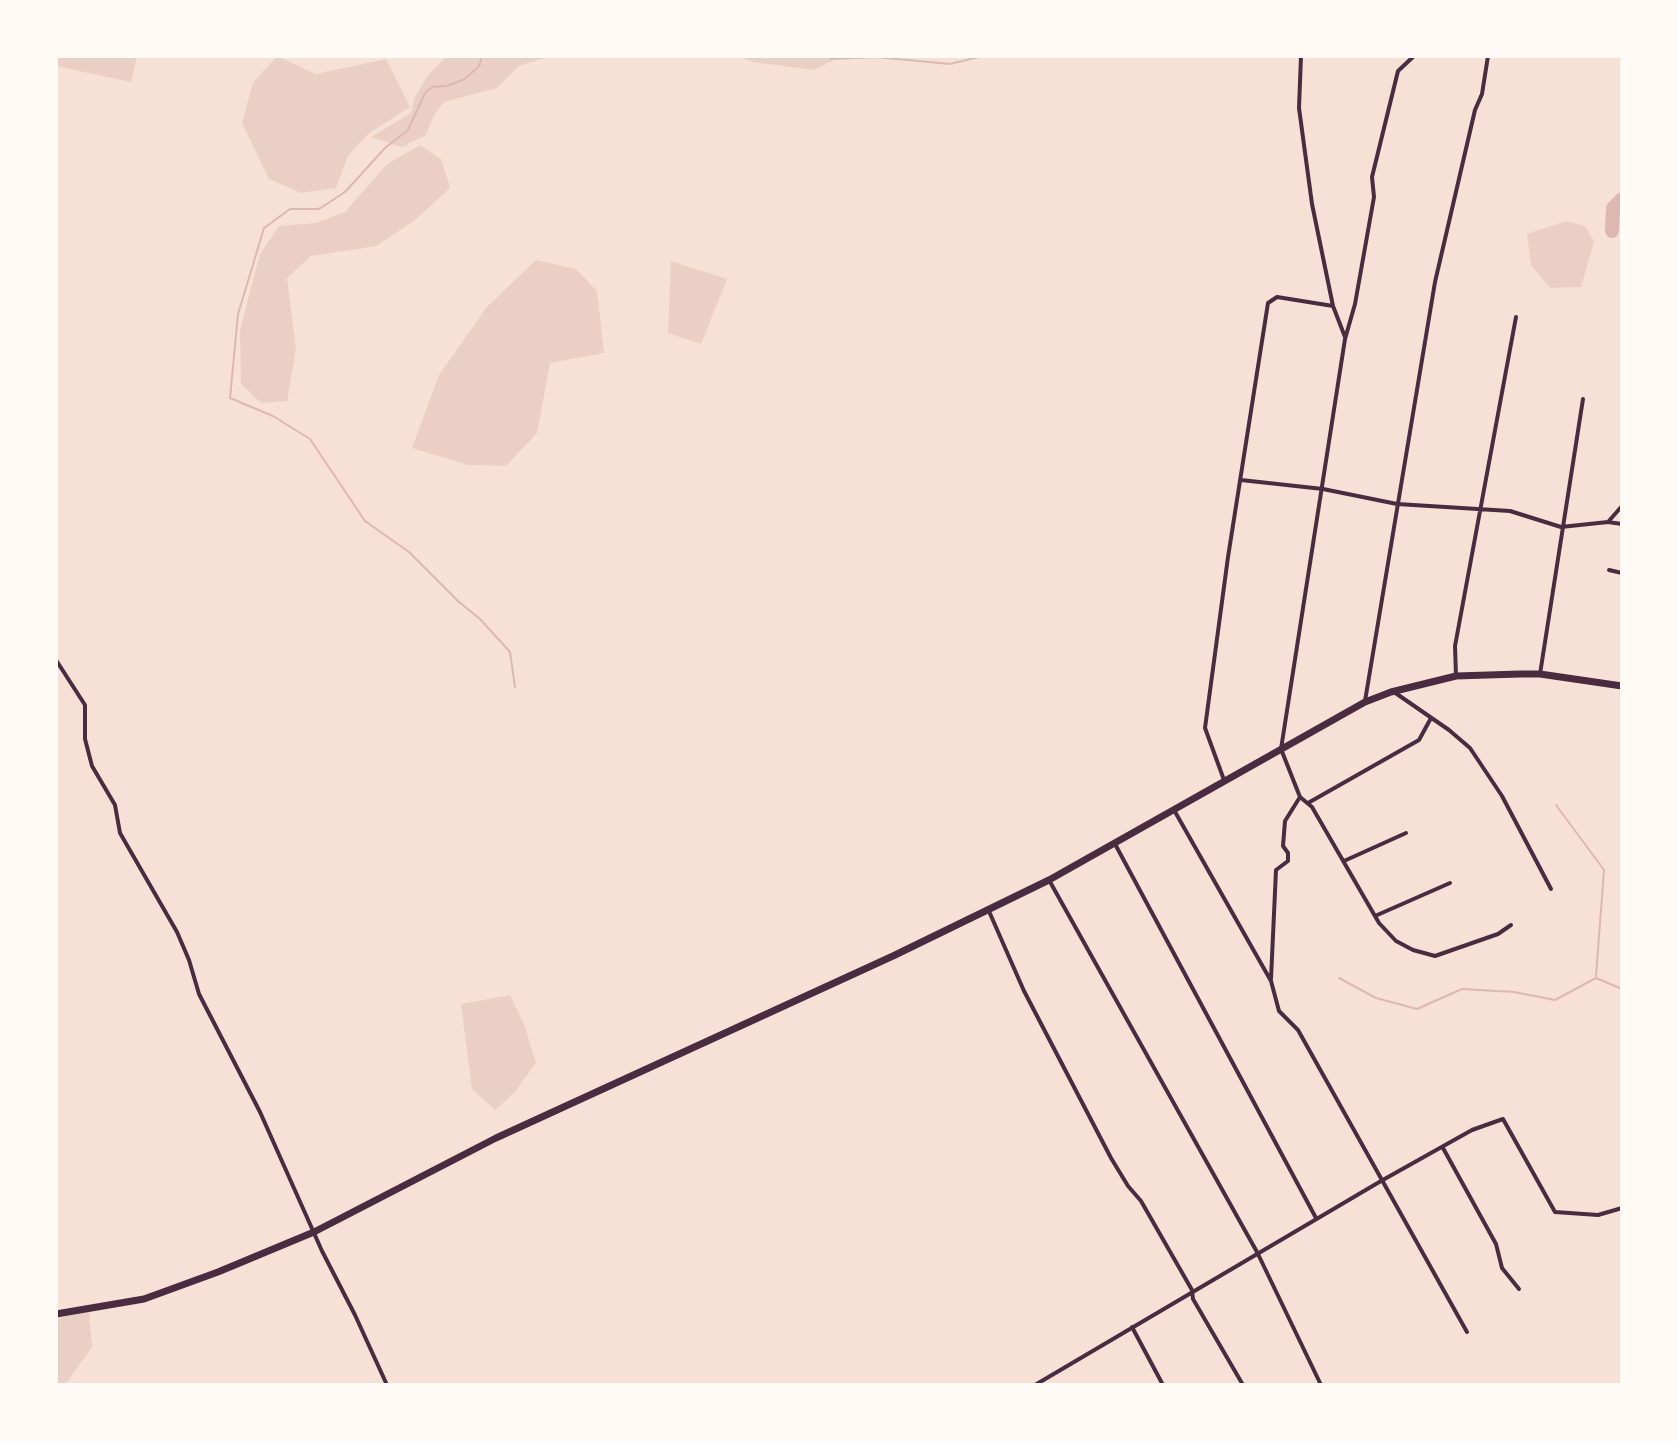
<!DOCTYPE html>
<html>
<head>
<meta charset="utf-8">
<style>
  body { margin:0 }
  #map { position:relative; width:1678px; height:1441px; overflow:hidden; background:#f7e1d7; font-family:"Exo 2",sans-serif }
  canvas { display:block }
  .frame { position:absolute; inset:0; border:58px solid #fffaf5; pointer-events:none }
</style>
</head>
<body>
<div id="map">
<canvas width="1678" height="1441"></canvas>
<div class="frame"></div>
</div>
<script>
const ctx = document.querySelector('canvas').getContext('2d');
ctx.lineJoin = 'round';
function paint(path, color) {
  ctx.fillStyle = color;
  ctx.fill(path, 'evenodd');
}
function poly(rows) {
  const path = new Path2D();
  for (const r of rows) {
    path.moveTo(r[0], r[1]);
    for (let i = 2; i < r.length; i += 2) path.lineTo(r[i], r[i + 1]);
  }
  return path;
}
function stroke(path, color, width, dash) {
  ctx.strokeStyle = color;
  ctx.lineWidth = width;
  ctx.lineCap = dash ? 'butt' : 'round';
  ctx.setLineDash(dash || []);
  ctx.stroke(path);
}
const green = poly([
  [56,56,137,56,131,82,56,66],
  [277,56,316,74,386,59,410,107,368,134,348,156,336,188,301,193,269,179,242,123,253,83],
  [447,56,552,56,519,66,497,88,444,102,434,115,426,135,402,147,371,137,411,113,414,99,427,76],
  [738,56,834,56,832,61,813,70,753,62],
  [420,145,441,159,450,188,414,221,376,246,311,256,287,278,296,349,287,401,261,403,241,384,240,330,260,254,279,226,316,223,345,212,387,164],
  [1567,221,1585,226,1594,242,1581,287,1550,288,1531,265,1527,234],
  [536,260,576,269,597,291,604,353,550,363,537,433,506,466,468,465,412,448,439,375,487,307],
  [671,261,727,279,701,344,668,333],
  [510,995,524,1024,536,1063,514,1093,495,1110,472,1089,461,1004],
  [89,1311,92,1347,65,1385,56,1385,56,1316]
]);
const stream = poly([
  [482,56,479,66,465,79,447,86,432,87,425,93,408,130,385,148,345,192,319,209,290,209,264,228,238,314,230,398,273,416,310,439,365,521,409,552,459,602,480,619,510,652,515,687],
  [829,56,831,59,876,57,950,64,983,56],
  [1556,805,1604,870,1596,976],
  [1339,978,1376,998,1417,1009,1462,989,1514,992,1555,1000,1596,978,1622,989]
]);
const river = poly([
  [1612,231,1613,208,1622,199]
]);
const minor = poly([
  [1301,56,1299,108,1312,204,1333,306,1345,337],
  [1414,56,1398,71,1372,177,1374,197,1355,304,1345,339,1281,749,1300,797,1312,807,1379,923,1396,941,1413,950,1435,956,1498,934,1511,925],
  [1241,480,1323,489,1397,504,1510,511,1561,527,1608,522,1622,524],
  [1608,522,1622,506],
  [1609,570,1622,573],
  [56,660,85,705,85,739,92,766,115,805,120,833,177,932,189,960,199,994,260,1112,322,1251,355,1315,387,1385],
  [1540,674,1583,399],
  [1456,676,1455,646,1516,317],
  [1394,692,1449,730,1470,748,1502,796,1551,889],
  [1365,701,1435,282,1475,110,1482,94,1488,56],
  [1224,780,1205,728,1228,557,1268,303,1277,297,1333,306],
  [1308,803,1419,740,1431,718],
  [1174,810,1271,981,1279,1011,1298,1030,1467,1332],
  [1115,844,1316,1218],
  [1344,861,1406,833],
  [1049,880,1257,1252,1321,1385],
  [988,909,1024,991,1111,1158,1128,1186,1141,1201,1192,1290,1193,1299,1243,1385],
  [1375,916,1450,883],
  [1271,979,1276,870,1288,861,1288,853,1283,846,1285,821,1300,797],
  [1443,1148,1496,1244,1502,1268,1519,1289],
  [1132,1327,1163,1385],
  [1035,1385,1381,1181,1472,1130,1503,1119,1555,1212,1598,1215,1622,1208]
]);
const trunk = poly([
  [56,1314,144,1299,218,1272,314,1232,496,1138,893,956,1049,880,1365,702,1391,692,1456,676,1520,674,1540,674,1622,686]
]);
paint(green, '#ebcfc5');
stroke(stream, '#dcb8b0', 2);
stroke(river, '#dcb8b0', 14);
stroke(minor, '#4a2c40', 4);
stroke(trunk, '#4a2c40', 7);
</script>
</body>
</html>
